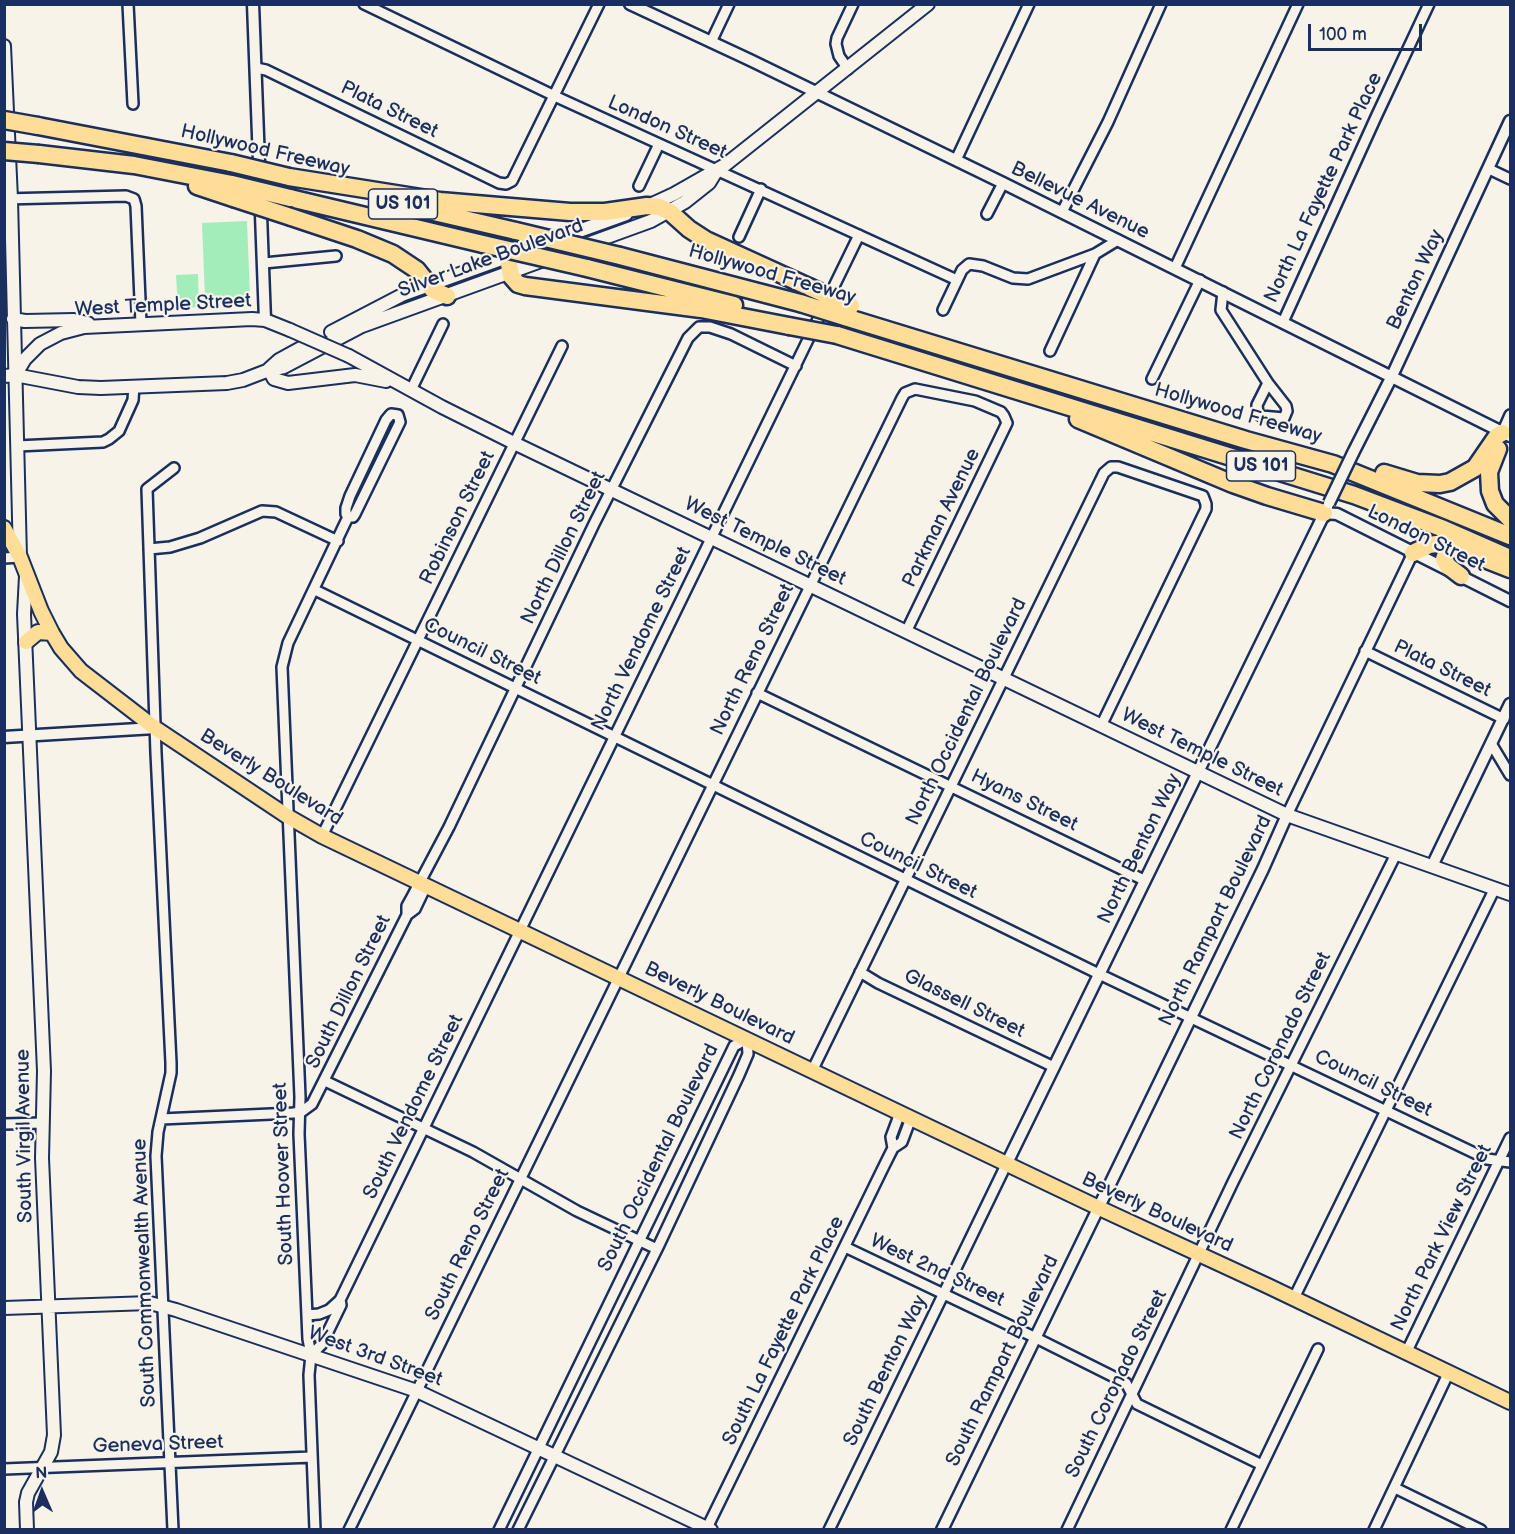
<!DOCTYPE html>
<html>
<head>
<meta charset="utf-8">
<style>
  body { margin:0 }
  #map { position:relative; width:1515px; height:1534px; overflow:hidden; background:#f7f3e8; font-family:"Balsamiq Sans",sans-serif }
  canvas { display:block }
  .frame { position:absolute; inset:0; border:6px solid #1b2f5e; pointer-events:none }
  .north { position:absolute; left:12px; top:1462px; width:60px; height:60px; -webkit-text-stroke:4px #f7f3e8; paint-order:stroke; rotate:358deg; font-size:16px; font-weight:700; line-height:24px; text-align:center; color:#1b2f5e }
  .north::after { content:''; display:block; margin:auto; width:21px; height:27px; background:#1b2f5e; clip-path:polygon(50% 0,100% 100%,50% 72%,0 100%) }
  .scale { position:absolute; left:1308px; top:24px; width:114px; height:27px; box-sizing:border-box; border:3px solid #1b2f5e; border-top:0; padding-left:8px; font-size:18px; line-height:21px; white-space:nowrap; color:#1b2f5e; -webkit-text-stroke:4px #f7f3e8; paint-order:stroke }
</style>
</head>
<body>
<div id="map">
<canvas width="1515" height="1534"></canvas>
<div class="frame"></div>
<div class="north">N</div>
<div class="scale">100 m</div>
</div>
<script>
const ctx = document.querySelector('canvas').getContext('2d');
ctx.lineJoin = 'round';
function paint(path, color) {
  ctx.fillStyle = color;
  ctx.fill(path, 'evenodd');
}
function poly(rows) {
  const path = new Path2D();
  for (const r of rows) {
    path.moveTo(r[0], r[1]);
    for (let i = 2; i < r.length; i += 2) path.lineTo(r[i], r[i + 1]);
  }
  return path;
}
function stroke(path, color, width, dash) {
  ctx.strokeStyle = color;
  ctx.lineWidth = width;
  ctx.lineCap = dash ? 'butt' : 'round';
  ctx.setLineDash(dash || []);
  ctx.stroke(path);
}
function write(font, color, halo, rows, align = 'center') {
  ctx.font = font + ' "Balsamiq Sans",sans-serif';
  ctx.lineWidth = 4.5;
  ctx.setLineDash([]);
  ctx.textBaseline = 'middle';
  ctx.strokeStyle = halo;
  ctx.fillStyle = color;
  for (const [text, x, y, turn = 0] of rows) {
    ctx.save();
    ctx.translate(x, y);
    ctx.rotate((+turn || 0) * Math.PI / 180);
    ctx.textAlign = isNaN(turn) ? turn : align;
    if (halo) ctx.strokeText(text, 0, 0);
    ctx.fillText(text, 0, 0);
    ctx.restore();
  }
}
const green = poly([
  [247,221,250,297,205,298,202,223],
  [198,274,199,307,178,308,176,275]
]);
const minor = poly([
  [128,4,133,104],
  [364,4,561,99,957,280],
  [711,42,729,4],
  [256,68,266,70,499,183,506,184,512,181,599,4],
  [848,69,839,56,836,44,837,38,853,4],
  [956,160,1029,4],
  [1489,169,1510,179],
  [639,186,659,144],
  [4,199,126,196,134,199,136,206,141,324],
  [1062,212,1108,122,1161,4],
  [987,214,1003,183],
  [739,237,761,189],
  [264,263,336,256],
  [1175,268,1298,4],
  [1223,292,1221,310,1268,383,1286,406,1287,411,1284,418,1261,416,1258,413,1257,405,1268,383],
  [943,310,962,270,969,264,983,266,1013,278,1028,279,1095,254,1118,240],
  [1283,322,1376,117,1429,4],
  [1050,351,1095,254],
  [1152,379,1200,280],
  [411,390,443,324],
  [1502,433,1510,415],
  [17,446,103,442,109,439,119,431,133,400,134,386],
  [149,549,170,547,200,538,262,511,276,512,338,541],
  [4,558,20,557],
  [315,590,1099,974,1487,1159,1510,1162],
  [1365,651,1504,719],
  [757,693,1144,880],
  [1492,745,1510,775],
  [1287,815,1413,553],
  [322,836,562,346],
  [407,915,415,909,426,886],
  [860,972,878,983,1054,1067],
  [812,1071,1104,473,1111,467,1118,467,1203,496,1206,504,1206,509,1101,726],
  [325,1081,473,1152,577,1211,657,1249],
  [161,1119,293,1113,301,1112,312,1104,407,915,407,906,412,897,449,827,594,524,688,338,699,327,710,327,731,334,796,366],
  [4,1124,43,1123],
  [893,1148,902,1142,911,1118],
  [845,1247,1034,1337,1126,1383,1137,1404,1262,1465],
  [1294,1298,1495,888],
  [307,1315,319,1314,329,1310,340,1300],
  [1406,1353,1510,1138],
  [311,1355,322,1344,341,1305,340,1300,859,235],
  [4,1469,312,1457],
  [1395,1488,1481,1530],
  [173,1530,156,1156,158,1132,171,1073,171,1063,156,753,147,489,174,468],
  [315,1530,309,1375,311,1355,308,1339,299,1134,300,1097,282,667,288,643,348,517,353,517,355,514,400,422,398,415,391,414,386,420,350,496,346,508,346,514,348,517],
  [349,1530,902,398,905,393,915,389,975,401,1001,412,1004,416,1007,423,906,632],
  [499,1530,734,1046,747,1039,748,1054,739,1075,658,1247,518,1530],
  [706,1530,884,1166,893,1148,891,1137,900,1113],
  [829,1530,1007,1163],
  [1067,1530,1233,1182,1396,854],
  [1231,1530,1318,1349],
  [1374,1530,1448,1374]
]);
const tertiary = poly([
  [253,4,265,320],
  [630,4,750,60,1003,183,1510,436],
  [1353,453,1391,378,1510,121],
  [1324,513,1337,514,1510,601],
  [4,737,155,728],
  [1432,866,1510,704],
  [1007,1163,1327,508],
  [942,1530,1263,869,1287,815]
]);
const secondary = poly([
  [4,46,11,199,20,557],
  [648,206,674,194,725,165,928,4],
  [13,319,25,321,74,320,88,323],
  [331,332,404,294,626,214],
  [349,356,442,407,514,443,1287,815,1510,894],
  [269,369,279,360,310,343],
  [269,370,274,379,288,383,355,375,386,381],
  [16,374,25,359,40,344,61,333,84,327,252,319,265,320,290,330],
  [4,376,15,375,78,387,101,388,227,383,243,380,269,370,284,367,362,326,651,221,685,202,709,183,717,170],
  [26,576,24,614,44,1071,42,1158,54,1435,51,1452,28,1493,26,1502,27,1530],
  [4,1308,150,1303,176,1310,417,1391,711,1530]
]);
const primary = poly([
  [4,528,20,557,41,611,52,633,61,648,81,671,155,728,287,816,322,836,900,1113,1097,1207,1268,1286,1510,1402],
  [26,642,38,632,52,633]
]);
const motorway = poly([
  [38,126,231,163],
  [39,154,134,165,232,184],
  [289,177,440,201,570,212,605,212,647,206,659,207,670,212,689,229,706,240,809,287],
  [197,186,233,198],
  [290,198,483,244],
  [412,207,516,231],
  [291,217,357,239,393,254,417,270,433,290,447,296],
  [513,254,509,264,511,276,518,284,525,286,701,309,789,326],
  [620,256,800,303],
  [587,268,734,305],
  [845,317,1246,440,1333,464,1510,536],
  [837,335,1354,495,1444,529,1510,558],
  [1078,419,1233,484,1267,496,1324,513],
  [1498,449,1489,472,1490,491,1495,504,1510,519],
  [1384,473,1417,483,1440,484,1450,482,1475,468,1497,436,1502,433],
  [1459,548,1447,551,1444,559,1448,566,1461,576],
  [1413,553,1429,545,1444,543,1510,569]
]);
const tertiaryBridge = poly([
  [1329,503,1353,453]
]);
const secondaryBridge = poly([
  [290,330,349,356]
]);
const motorwayBridge = poly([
  [4,120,38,126],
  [4,151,39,154],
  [231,163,289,177],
  [232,184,290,198],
  [233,198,291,217],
  [516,231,620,256],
  [483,244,587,268],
  [809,287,851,306],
  [800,303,845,317],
  [789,326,837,335]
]);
const shields = [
  [403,204,69],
  [1261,466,69]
];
const shieldNames = [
  ["US 101",403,204],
  ["US 101",1261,466]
];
const streetNames = [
  ["Plata Street",389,110,26],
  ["London Street",667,128,24],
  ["Hollywood Freeway",265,151,13],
  ["North La Fayette Park Place",1324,188,-65],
  ["Bellevue Avenue",1080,201,26],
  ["Silver Lake Boulevard",491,259,-20],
  ["Hollywood Freeway",772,275,16],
  ["Benton Way",1416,280,-65],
  ["West Temple Street",163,306,-3],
  ["Hollywood Freeway",1238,414,16],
  ["Robinson Street",458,518,-64],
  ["Parkman Avenue",942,518,-64],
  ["London Street",1426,539,26],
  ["West Temple Street",765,542,26],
  ["North Dillon Street",564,548,-64],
  ["North Vendome Street",642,639,-64],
  ["Council Street",482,652,26],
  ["North Reno Street",753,660,-64],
  ["Plata Street",1442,669,26],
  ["North Occidental Boulevard",967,712,-64],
  ["West Temple Street",1202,753,26],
  ["Beverly Boulevard",271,778,32],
  ["Hyans Street",1024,801,26],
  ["North Benton Way",1140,849,-64],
  ["Council Street",918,866,26],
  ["North Rampart Boulevard",1216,921,-64],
  ["South Dillon Street",349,992,-64],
  ["Beverly Boulevard",719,1004,26],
  ["Glassell Street",964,1004,26],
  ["North Coronado Street",1281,1046,-64],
  ["Council Street",1373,1084,26],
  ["South Vendome Street",414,1107,-64],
  ["South Virgil Avenue",25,1136,-91],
  ["South Occidental Boulevard",659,1158,-64],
  ["South Hoover Street",284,1174,-92],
  ["Beverly Boulevard",1157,1213,25],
  ["North Park View Street",1442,1238,-64],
  ["South Reno Street",468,1245,-64],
  ["West 2nd Street",937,1271,25],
  ["South Commonwealth Avenue",145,1273,-92],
  ["South La Fayette Park Place",784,1331,-64],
  ["West 3rd Street",375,1357,20],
  ["South Rampart Boulevard",1003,1361,-64],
  ["South Benton Way",886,1371,-64],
  ["South Coronado Street",1117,1384,-64],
  ["Geneva Street",158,1445,-2]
];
paint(green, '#a3edbb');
stroke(minor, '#1b2f5e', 14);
stroke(tertiary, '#1b2f5e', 15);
stroke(secondary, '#1b2f5e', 16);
stroke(primary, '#1b2f5e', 18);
stroke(motorway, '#1b2f5e', 21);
stroke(minor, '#f7f3e8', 9);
stroke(tertiary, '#f7f3e8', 10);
stroke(secondary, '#f7f3e8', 12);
stroke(primary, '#fedd96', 14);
stroke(motorway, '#fedd96', 16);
stroke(tertiaryBridge, '#1b2f5e', 15, []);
stroke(secondaryBridge, '#1b2f5e', 16, []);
stroke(motorwayBridge, '#1b2f5e', 21, []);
stroke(tertiaryBridge, '#f7f3e8', 10);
stroke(secondaryBridge, '#f7f3e8', 12);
stroke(motorwayBridge, '#fedd96', 16);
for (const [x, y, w] of shields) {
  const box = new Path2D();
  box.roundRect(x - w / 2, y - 15, w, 30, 4.5);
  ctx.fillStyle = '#f7f3e8';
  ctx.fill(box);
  stroke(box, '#1b2f5e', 1.5);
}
write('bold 18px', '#1b2f5e', null, shieldNames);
write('20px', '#1b2f5e', '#f7f3e8', streetNames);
</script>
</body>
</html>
